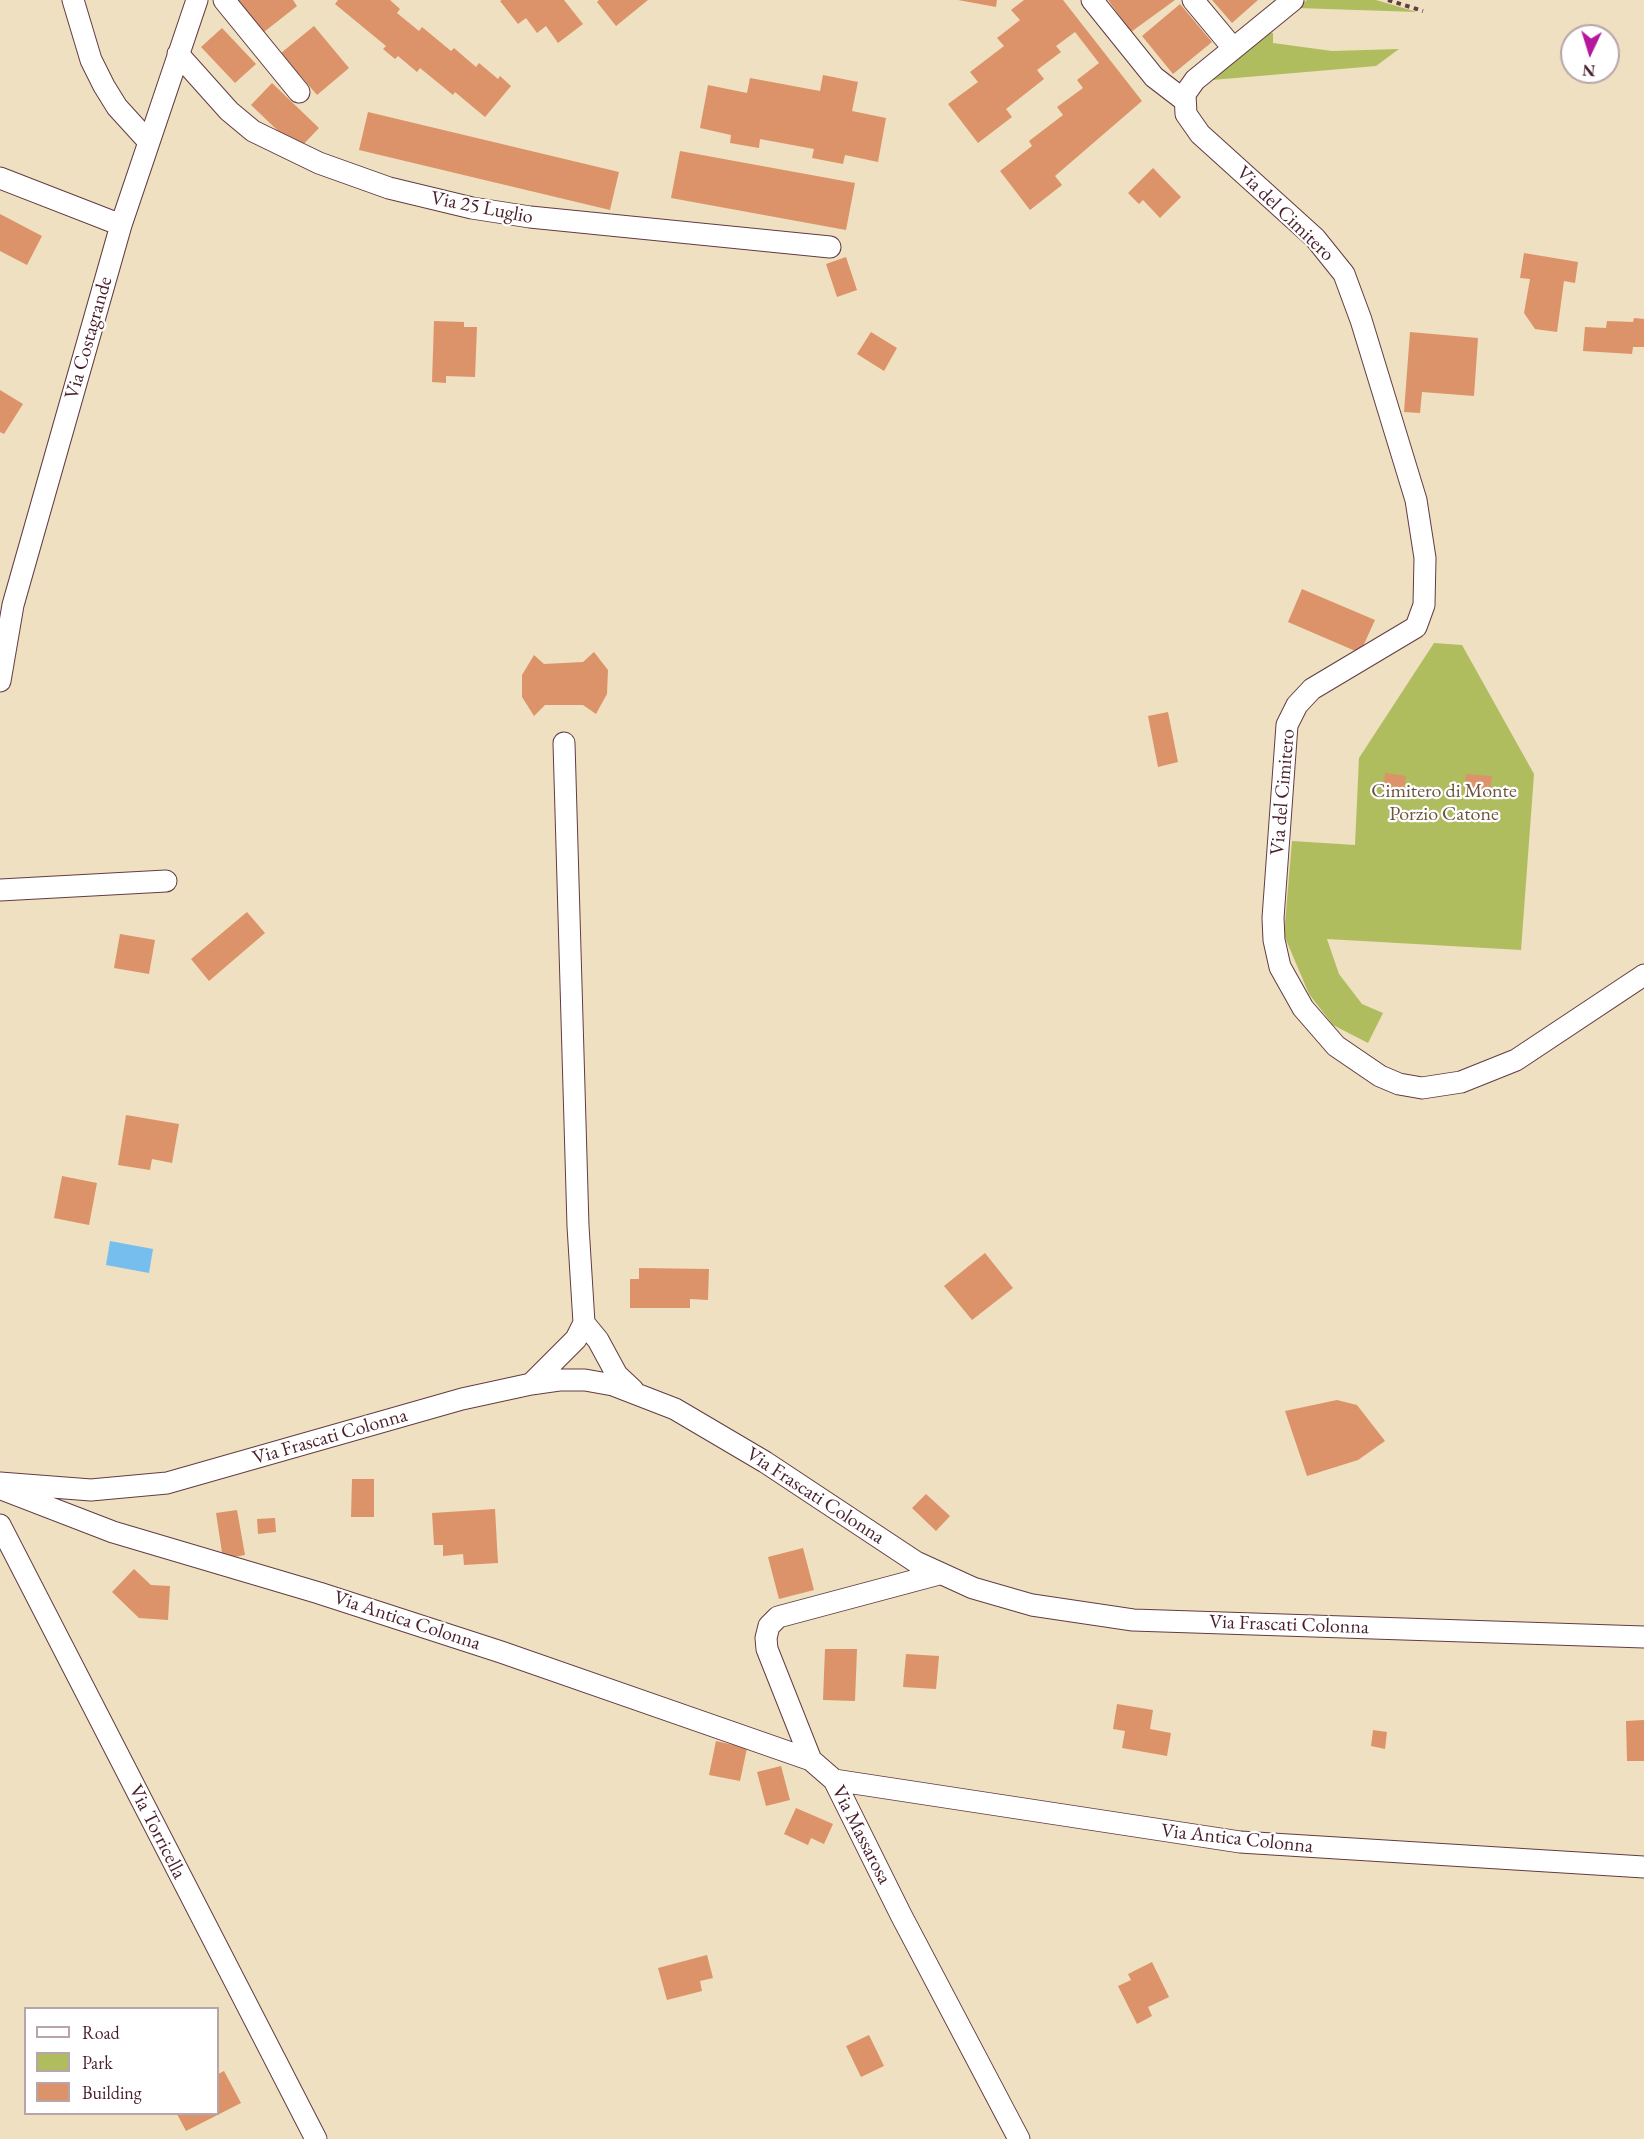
<!DOCTYPE html>
<html>
<head>
<meta charset="utf-8">
<style>
  body { margin:0 }
  #map { position:relative; width:1644px; height:2139px; overflow:hidden; background:#eee0c0; font-family:"EB Garamond",serif }
  canvas { display:block }
  .legend { position:absolute; left:24px; top:2007px; width:195px; height:108px; box-sizing:border-box; background:#fff; border:2px solid #b7a5aa; margin:0; padding:8px 10px; list-style:none; font-size:18px; color:#4a1f2b }
  .legend li { display:flex; align-items:center; gap:12px; height:30px }
  .legend b { width:30px; border:2px solid #b7a5aa }
  .north { position:absolute; left:1560px; top:24px; width:60px; height:60px; box-sizing:border-box; background:#fff; border:2px solid #b7a5aa; border-radius:50%; rotate:184deg; font-size:16px; font-weight:700; line-height:24px; text-align:center; color:#4a1f2b }
  .north::after { content:''; display:block; margin:auto; width:21px; height:27px; background:#b5179e; clip-path:polygon(50% 0,100% 100%,50% 72%,0 100%) }
</style>
</head>
<body>
<div id="map">
<canvas width="1644" height="2139"></canvas>
<ul class="legend">
<li><b style="height:8px;background:#fff"></b>Road</li>
<li><b style="height:16px;background:#afbd5f"></b>Park</li>
<li><b style="height:16px;background:#dc9369"></b>Building</li>
</ul>
<div class="north">N</div>
</div>
<script>
const ctx = document.querySelector('canvas').getContext('2d');
ctx.lineJoin = 'round';
function paint(path, color) {
  ctx.fillStyle = color;
  ctx.fill(path, 'evenodd');
}
function poly(rows) {
  const path = new Path2D();
  for (const r of rows) {
    path.moveTo(r[0], r[1]);
    for (let i = 2; i < r.length; i += 2) path.lineTo(r[i], r[i + 1]);
  }
  return path;
}
function stroke(path, color, width, dash) {
  ctx.strokeStyle = color;
  ctx.lineWidth = width;
  ctx.lineCap = dash ? 'butt' : 'round';
  ctx.setLineDash(dash || []);
  ctx.stroke(path);
}
function write(font, color, halo, rows, align = 'center') {
  ctx.font = font + ' "EB Garamond",serif';
  ctx.lineWidth = 4.5;
  ctx.setLineDash([]);
  ctx.textBaseline = 'middle';
  ctx.strokeStyle = halo;
  ctx.fillStyle = color;
  for (const [text, x, y, turn = 0] of rows) {
    ctx.save();
    ctx.translate(x, y);
    ctx.rotate((+turn || 0) * Math.PI / 180);
    ctx.textAlign = isNaN(turn) ? turn : align;
    if (halo) ctx.strokeText(text, 0, 0);
    ctx.fillText(text, 0, 0);
    ctx.restore();
  }
}
const green = poly([
  [1307,0,1376,0,1417,12,1297,8],
  [1266,32,1273,33,1273,43,1332,51,1399,49,1376,66,1212,80],
  [1434,643,1462,645,1534,774,1521,950,1327,939,1339,974,1362,1004,1383,1013,1368,1043,1333,1025,1309,994,1284,935,1292,841,1355,845,1359,758]
]);
const water = poly([
  [110,1241,153,1249,149,1273,106,1265]
]);
const building = poly([
  [238,0,293,0,297,6,264,32],
  [338,0,390,0,400,9,397,13,419,31,422,27,451,51,454,48,476,67,479,63,498,79,500,76,511,86,485,117,455,92,453,95,420,68,417,72,398,56,395,59,383,49,386,46,335,4],
  [502,0,564,0,583,24,558,43,546,26,537,33,526,18,518,24,500,1],
  [599,0,648,0,616,26,597,2],
  [958,0,997,0,996,7],
  [1024,0,1063,0,1142,101,1055,176,1062,185,1030,210,1000,171,1032,146,1029,141,1063,115,1057,107,1083,88,1077,80,1099,63,1075,32,1056,46,1061,52,1037,70,1044,79,1006,109,1012,117,978,143,948,104,978,82,970,72,1004,46,997,38,1020,20,1011,10],
  [1108,0,1175,0,1131,32],
  [1212,0,1258,0,1232,23],
  [1180,4,1212,42,1173,74,1142,36],
  [314,26,349,68,317,95,281,53],
  [222,28,256,64,235,83,201,47],
  [823,75,858,82,852,111,886,118,878,162,845,155,843,164,812,158,814,149,760,139,759,148,730,143,731,135,700,128,708,85,747,93,750,78,820,91],
  [272,83,319,128,298,150,251,105],
  [368,112,619,172,610,210,359,150],
  [680,151,855,183,846,230,671,198],
  [1153,168,1181,197,1160,218,1143,200,1139,204,1128,193],
  [0,214,42,236,27,265,0,251],
  [1524,253,1578,262,1575,283,1564,281,1557,332,1535,329,1524,313,1530,279,1520,278],
  [846,257,857,290,837,297,826,264],
  [1634,318,1644,319,1644,347,1633,347,1632,354,1583,351,1585,327,1606,328,1607,321,1633,322],
  [434,321,464,322,464,327,477,327,475,377,446,376,446,383,432,382],
  [871,332,897,348,884,371,857,354],
  [1410,332,1478,338,1474,396,1422,392,1420,413,1404,412],
  [0,390,23,404,4,434,0,432],
  [1302,589,1375,620,1360,653,1288,622],
  [594,652,608,670,607,694,596,714,583,705,545,705,534,716,522,697,522,675,534,655,544,664,583,662],
  [1168,712,1178,762,1158,767,1148,716],
  [1385,773,1406,776,1403,795,1383,793],
  [1466,774,1492,776,1489,797,1464,794],
  [247,912,265,933,209,981,191,959],
  [120,934,155,940,149,974,114,968],
  [126,1115,179,1124,172,1163,152,1159,150,1170,118,1165],
  [62,1176,97,1183,89,1225,54,1218],
  [985,1253,1013,1288,972,1320,944,1286],
  [639,1268,709,1269,708,1300,690,1299,690,1308,630,1308,630,1279,639,1279],
  [1337,1400,1357,1405,1385,1441,1358,1460,1307,1476,1285,1411],
  [352,1479,374,1479,374,1517,351,1517],
  [926,1494,950,1516,936,1531,912,1508],
  [495,1509,498,1563,464,1565,463,1554,443,1556,443,1545,434,1545,432,1513],
  [237,1510,245,1555,223,1559,216,1513],
  [275,1518,276,1532,258,1534,257,1519],
  [803,1548,814,1590,779,1599,768,1557],
  [134,1569,151,1585,170,1586,168,1620,139,1618,112,1592],
  [825,1649,857,1649,855,1701,823,1700],
  [906,1654,939,1656,936,1689,903,1687],
  [1117,1704,1153,1710,1150,1729,1171,1733,1167,1756,1122,1748,1125,1731,1113,1729],
  [1644,1720,1644,1761,1627,1761,1626,1721],
  [1373,1730,1387,1732,1385,1749,1371,1746],
  [716,1741,747,1748,740,1781,709,1775],
  [781,1766,790,1800,766,1806,757,1772],
  [796,1808,833,1824,824,1844,811,1838,808,1845,784,1834],
  [707,1955,713,1978,700,1981,702,1991,667,2000,658,1968],
  [1152,1962,1169,1997,1148,2007,1152,2016,1137,2024,1118,1986,1131,1980,1128,1974],
  [869,2035,884,2066,861,2077,846,2046],
  [224,2071,241,2103,186,2131,177,2114,218,2114,218,2074]
]);
const path = poly([
  [1388,0,1423,11]
]);
const minor = poly([
  [73,0,91,60,104,86,117,107,148,141],
  [224,0,299,92],
  [1092,0,1154,77,1184,100],
  [1193,0,1233,48],
  [1293,0,1195,80,1185,94,1186,114,1200,134,1315,238,1344,274,1361,320,1416,500,1425,558,1424,605,1416,627,1312,689,1297,705,1287,725,1273,918,1274,940,1280,967,1303,1008,1336,1046,1380,1076,1399,1084,1422,1088,1461,1082,1516,1060,1644,975],
  [178,54,229,111,253,131,319,163,389,188,472,208,530,217,830,247],
  [0,178,121,225],
  [0,681,13,605,121,225,197,0],
  [0,890,166,881],
  [584,1323,598,1340,617,1375,633,1390],
  [531,1384,576,1339,584,1323,578,1226,564,743],
  [0,1483,91,1490,167,1483,462,1399,531,1384,559,1380,585,1380,613,1385,675,1409,765,1462,916,1562,973,1588,1032,1605,1133,1620,1644,1637],
  [4,1490,113,1532,319,1593,501,1652,811,1760],
  [0,1525,316,2139],
  [939,1574,778,1617,769,1626,766,1638,767,1649,811,1760,834,1780,901,1915,1019,2139],
  [834,1780,1240,1842,1644,1867]
]);
const streetNames = [
  ["Via 25 Luglio",482,208,11],
  ["Via del Cimitero",1285,214,44],
  ["Via Costagrande",89,338,-74],
  ["Via del Cimitero",1283,792,-85],
  ["Via Frascati Colonna",330,1437,-16],
  ["Via Frascati Colonna",815,1496,33],
  ["Via Antica Colonna",407,1621,18],
  ["Via Frascati Colonna",1289,1625,2],
  ["Via Torricella",157,1832,63],
  ["Via Massarosa",861,1835,63],
  ["Via Antica Colonna",1237,1839,6]
];
const parkNames = [
  ["Cimitero di Monte",1444,792],
  ["Porzio Catone",1444,815]
];
paint(green, '#afbd5f');
paint(water, '#76beee');
paint(building, '#dc9369');
stroke(minor, '#633c41', 23);
stroke(path, '#633c41', 4, [4.5, 4.5]);
stroke(minor, '#fff', 21);
write('20px', '#4a1f2b', '#fff', streetNames);
write('20px', '#6d563d', '#fff', parkNames);
</script>
</body>
</html>
